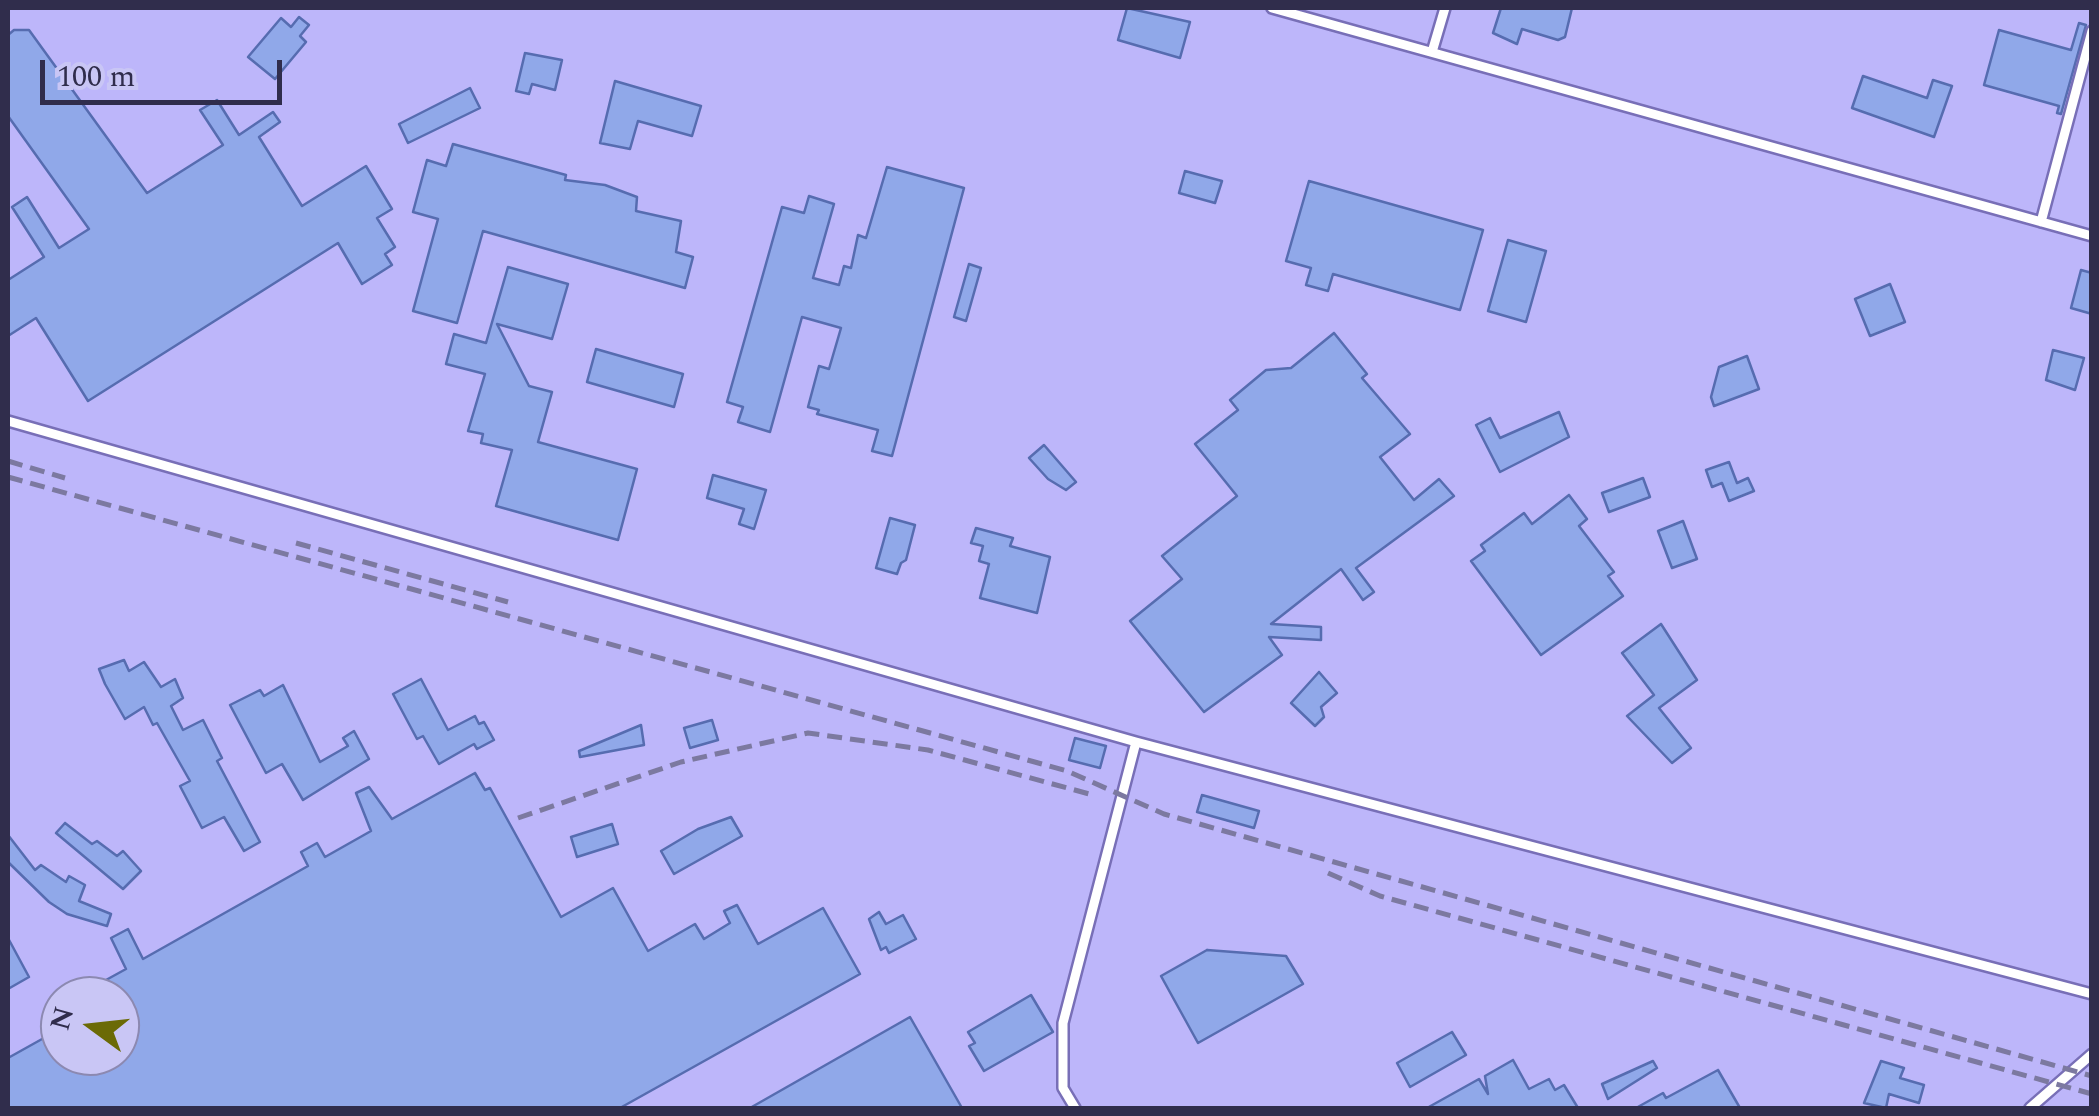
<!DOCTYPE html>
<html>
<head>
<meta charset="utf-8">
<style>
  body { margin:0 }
  #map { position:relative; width:2099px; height:1116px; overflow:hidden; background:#c9c6f5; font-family:Spectral,serif }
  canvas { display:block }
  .frame { position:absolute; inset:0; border:10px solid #302d4c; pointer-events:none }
  .north { position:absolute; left:40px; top:976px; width:100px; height:100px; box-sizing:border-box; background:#c9c6f5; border:2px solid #8c89b1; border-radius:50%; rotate:285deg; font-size:28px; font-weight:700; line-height:40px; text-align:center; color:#302d4c }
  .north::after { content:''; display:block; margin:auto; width:35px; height:45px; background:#6b6a06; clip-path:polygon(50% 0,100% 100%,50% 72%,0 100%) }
  .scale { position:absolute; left:40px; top:60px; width:242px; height:45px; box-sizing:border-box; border:5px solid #302d4c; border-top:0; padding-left:12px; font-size:30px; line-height:35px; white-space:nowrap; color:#302d4c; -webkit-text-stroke:8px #c9c6f5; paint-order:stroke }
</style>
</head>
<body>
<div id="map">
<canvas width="2099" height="1116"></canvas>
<div class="frame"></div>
<div class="north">N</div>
<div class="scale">100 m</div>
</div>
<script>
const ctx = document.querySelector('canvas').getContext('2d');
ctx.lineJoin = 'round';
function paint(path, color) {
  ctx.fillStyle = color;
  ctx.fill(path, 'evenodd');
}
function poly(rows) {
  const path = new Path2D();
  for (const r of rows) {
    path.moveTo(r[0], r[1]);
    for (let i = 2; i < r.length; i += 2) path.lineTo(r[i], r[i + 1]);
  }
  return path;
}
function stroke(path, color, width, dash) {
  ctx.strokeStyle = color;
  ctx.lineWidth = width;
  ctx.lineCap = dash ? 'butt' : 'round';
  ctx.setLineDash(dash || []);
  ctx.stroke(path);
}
const built = poly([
  [8,8,2091,8,2091,1108,8,1108],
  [60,996,120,996,120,1056,60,1056]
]);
const building = poly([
  [1127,8,1190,22,1180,58,1118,40,1127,8],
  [1501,8,1572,8,1565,37,1558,40,1522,29,1517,44,1493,33,1501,8],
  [299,17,309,25,300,36,306,42,275,79,248,57,281,18,291,27,299,17],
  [2079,23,2086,25,2061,114,2057,113,2059,106,1984,85,1999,30,2071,50,2079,23],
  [14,30,29,30,147,193,223,145,200,110,217,100,239,135,273,112,280,122,259,137,302,206,366,166,392,209,377,218,395,247,385,254,392,265,362,284,338,243,88,401,36,318,8,336,8,280,44,257,12,207,27,197,59,248,89,229,8,116,8,35,14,30],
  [525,53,562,60,555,90,532,84,529,94,516,91,525,53],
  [1863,76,1927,98,1933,80,1952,86,1934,137,1852,108,1863,76],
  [615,81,701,106,692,136,638,121,630,149,600,143,615,81],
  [470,88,480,108,408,143,399,124,470,88],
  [453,144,566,175,565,180,605,185,637,197,636,211,681,221,676,252,693,257,685,288,483,231,457,323,413,311,438,219,413,212,427,160,446,166,453,144],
  [887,167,964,188,892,456,872,451,878,430,817,414,819,410,808,407,819,366,829,369,841,328,802,317,770,432,738,422,743,407,727,402,782,207,804,213,809,196,834,204,813,278,839,285,844,266,851,268,858,235,866,238,887,167],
  [1185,171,1222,181,1215,203,1179,193,1185,171],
  [1309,181,1483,230,1460,310,1333,274,1328,291,1306,285,1311,268,1286,261,1309,181],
  [1508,240,1546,251,1526,322,1488,311,1508,240],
  [969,264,981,268,966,321,954,317,969,264],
  [508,267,568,284,552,339,497,324,529,386,552,392,538,442,637,469,618,540,496,506,512,450,481,443,483,434,468,431,485,374,446,364,454,334,486,343,508,267],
  [2081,270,2092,273,2092,314,2071,308,2081,270],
  [1890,284,1905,322,1870,336,1855,299,1890,284],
  [1334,333,1367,374,1362,378,1410,434,1380,457,1414,500,1439,479,1454,496,1356,568,1374,592,1363,600,1341,569,1271,624,1321,627,1321,640,1269,637,1282,655,1204,712,1130,621,1182,579,1162,556,1237,496,1195,444,1238,410,1230,400,1266,370,1291,368,1334,333],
  [596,349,683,374,674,407,587,382,596,349],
  [2053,350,2084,358,2075,390,2046,380,2053,350],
  [1747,356,1759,389,1714,406,1711,397,1719,367,1747,356],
  [1559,412,1569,437,1500,472,1476,425,1490,418,1500,438,1559,412],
  [1044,445,1076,482,1066,490,1048,479,1029,458,1044,445],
  [1729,462,1737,483,1748,478,1754,491,1729,501,1722,483,1712,487,1706,470,1729,462],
  [713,475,766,490,754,529,739,524,744,509,707,498,713,475],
  [1643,478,1650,497,1609,512,1602,493,1643,478],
  [1569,495,1587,519,1579,526,1614,572,1608,576,1623,596,1541,655,1471,561,1485,551,1481,545,1524,513,1532,524,1569,495],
  [890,518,915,525,906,560,901,563,897,574,876,568,890,518],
  [1683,521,1697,559,1672,568,1658,531,1683,521],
  [976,528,1013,538,1010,546,1050,557,1037,613,980,598,989,564,979,561,983,546,971,543,976,528],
  [1661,624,1697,680,1659,708,1691,748,1672,763,1627,716,1654,695,1622,653,1661,624],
  [124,660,129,671,144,662,161,687,175,679,183,698,171,706,183,730,203,720,222,758,217,761,260,842,244,851,224,817,202,828,180,786,190,781,157,723,153,725,144,707,125,719,105,684,99,669,124,660],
  [1319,672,1337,693,1321,707,1324,717,1315,726,1291,703,1319,672],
  [421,679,448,730,475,716,479,724,484,722,494,740,477,749,474,744,439,764,423,736,417,739,393,694,421,679],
  [283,685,320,762,348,746,343,738,354,731,369,759,303,800,282,764,266,773,230,705,260,690,264,696,283,685],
  [712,720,718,740,690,748,684,728,712,720],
  [641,725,644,745,580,757,579,751,641,725],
  [1075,738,1106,746,1100,768,1069,760,1075,738],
  [475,773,485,790,490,788,561,917,613,888,648,951,695,924,704,939,730,923,724,911,737,905,758,944,823,908,860,974,620,1108,8,1108,8,1058,60,1029,60,1056,120,1056,120,996,114,996,106,980,126,969,111,938,128,929,143,959,308,866,301,852,317,843,325,857,371,831,356,793,369,787,392,819,475,773],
  [1202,795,1259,811,1254,828,1197,812,1202,795],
  [731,817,742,836,674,874,661,851,698,829,731,817],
  [65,823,92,844,97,841,117,856,123,851,141,871,123,889,56,833,65,823],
  [612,824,618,844,577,857,571,837,612,824],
  [8,835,35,870,41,865,66,882,69,876,85,885,79,901,111,914,107,926,67,914,49,902,8,862,8,835],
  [879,912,886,924,903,915,916,939,889,953,886,947,881,950,869,919,879,912],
  [8,938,29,977,8,989,8,938],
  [1207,950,1286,956,1303,984,1198,1043,1161,976,1207,950],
  [1031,995,1053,1032,984,1071,969,1046,975,1043,968,1032,1031,995],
  [910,1017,962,1108,750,1108,910,1017],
  [1452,1032,1466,1055,1410,1087,1397,1063,1452,1032],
  [1513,1060,1529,1089,1549,1079,1555,1090,1564,1085,1578,1108,1427,1108,1479,1079,1488,1094,1485,1076,1513,1060],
  [1653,1061,1657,1068,1608,1099,1602,1084,1653,1061],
  [1881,1061,1904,1068,1900,1078,1924,1085,1919,1103,1889,1094,1886,1108,1864,1103,1881,1061],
  [1718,1070,1740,1108,1636,1108,1663,1093,1666,1098,1718,1070]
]);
const lane = poly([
  [1272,8,2092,236],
  [1432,52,1445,8],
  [2041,222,2092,31],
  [8,421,1136,742,2092,994],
  [1075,1108,1063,1088,1063,1023,1136,742],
  [2030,1108,2092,1054]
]);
const rail = poly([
  [8,461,65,478],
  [8,477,1067,771,1164,814,2092,1076],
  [296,543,508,602],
  [518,818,681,762,808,733,928,750,1093,795],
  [1328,873,1380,896,2092,1094]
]);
paint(built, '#bdb6fa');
paint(building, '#90a8e9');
stroke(building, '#566cb0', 2.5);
stroke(lane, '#786fb7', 14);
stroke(lane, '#fff', 9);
stroke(rail, '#7c79a0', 5, [15, 8]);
</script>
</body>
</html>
